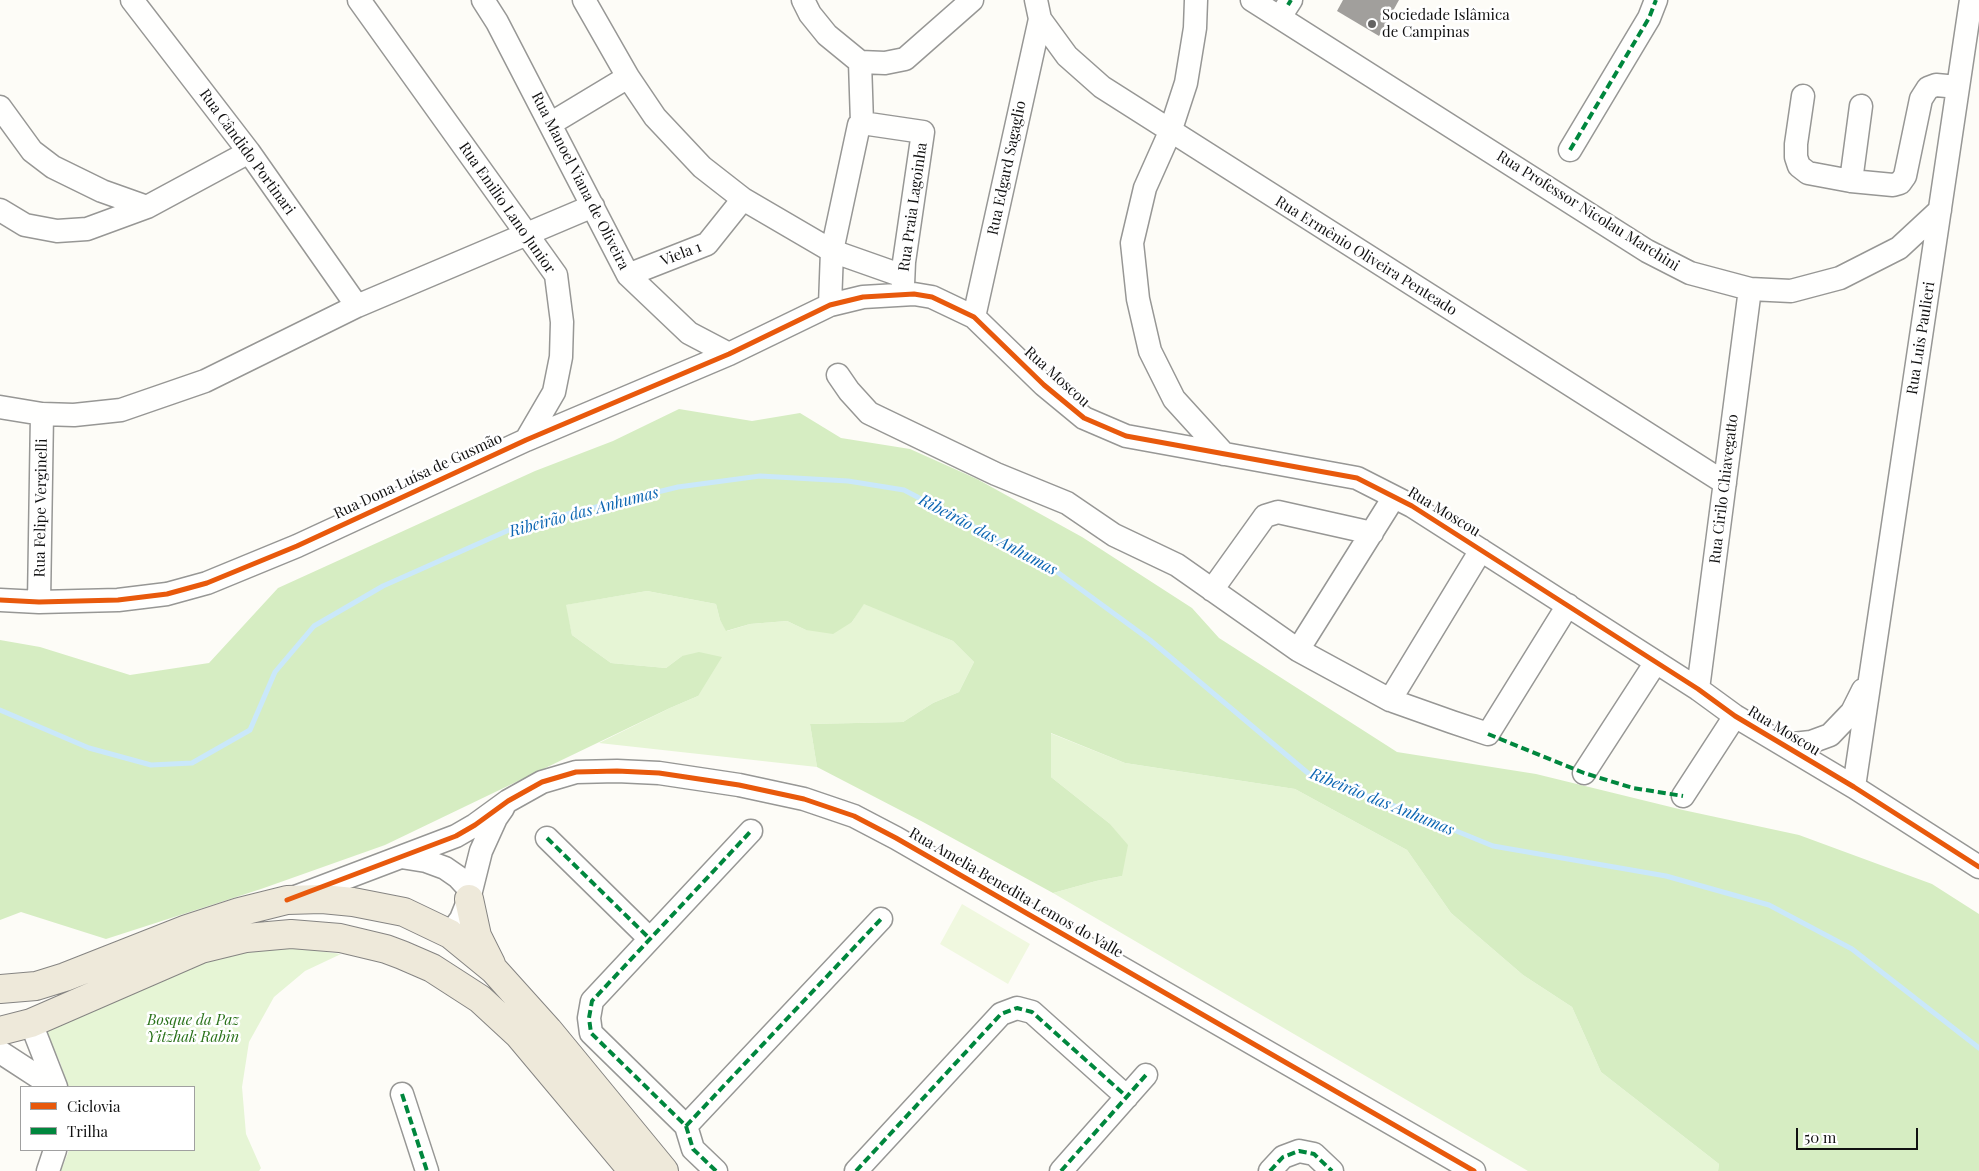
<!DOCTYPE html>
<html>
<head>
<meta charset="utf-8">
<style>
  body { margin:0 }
  #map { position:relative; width:1979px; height:1171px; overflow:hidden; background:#fdfcf7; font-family:"Playfair Display",serif }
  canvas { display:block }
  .legend { position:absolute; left:20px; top:1086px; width:175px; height:65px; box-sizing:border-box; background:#fff; border:1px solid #a0a0a0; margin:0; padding:6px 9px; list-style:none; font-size:15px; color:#111 }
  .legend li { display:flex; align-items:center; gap:10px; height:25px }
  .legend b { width:25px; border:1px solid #a0a0a0 }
  .scale { position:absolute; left:1796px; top:1128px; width:122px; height:22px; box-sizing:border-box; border:2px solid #111; border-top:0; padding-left:6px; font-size:15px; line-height:18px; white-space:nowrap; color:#111; -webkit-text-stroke:4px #fff; paint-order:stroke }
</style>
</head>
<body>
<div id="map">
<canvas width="1979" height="1171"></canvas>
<ul class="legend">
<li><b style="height:6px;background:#e8590c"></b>Ciclovia</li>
<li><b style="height:6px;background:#00873e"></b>Trilha</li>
</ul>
<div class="scale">50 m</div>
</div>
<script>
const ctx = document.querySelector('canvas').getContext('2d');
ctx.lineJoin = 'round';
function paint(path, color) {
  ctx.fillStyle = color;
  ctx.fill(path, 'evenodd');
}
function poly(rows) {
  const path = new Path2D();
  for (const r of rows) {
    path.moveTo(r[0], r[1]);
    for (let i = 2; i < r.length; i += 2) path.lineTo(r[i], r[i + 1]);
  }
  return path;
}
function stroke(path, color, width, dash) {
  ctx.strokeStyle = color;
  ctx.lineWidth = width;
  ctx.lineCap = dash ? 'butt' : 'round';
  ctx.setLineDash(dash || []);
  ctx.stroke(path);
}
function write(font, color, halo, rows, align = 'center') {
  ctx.font = font + ' "Playfair Display",serif';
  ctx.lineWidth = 5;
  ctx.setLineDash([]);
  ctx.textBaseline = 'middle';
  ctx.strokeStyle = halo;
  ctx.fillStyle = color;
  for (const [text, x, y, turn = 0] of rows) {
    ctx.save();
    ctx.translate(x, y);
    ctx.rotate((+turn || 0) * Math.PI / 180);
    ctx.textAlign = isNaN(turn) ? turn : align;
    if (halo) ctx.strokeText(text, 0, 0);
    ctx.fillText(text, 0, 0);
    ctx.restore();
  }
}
const green = poly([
  [647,591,716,604,720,620,727,631,750,624,787,621,806,630,852,622,864,603,953,641,974,662,959,692,933,703,903,722,810,724,817,767,599,743,670,708,698,696,682,656,666,668,611,663,572,635,565,605],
  [1050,733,1125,763,1295,789,1407,850,1451,913,1523,975,1572,1007,1601,1072,1719,1164,1718,1171,1528,1171,1053,893,1096,881,1122,876,1109,823,1051,777],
  [297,948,341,954,305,971,274,997,249,1042,242,1087,246,1134,261,1168,259,1171,61,1171,69,1150,194,1150,194,1087,68,1087,60,1062,44,1029,195,966,246,951]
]);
const forest = poly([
  [679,409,752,421,800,413,841,438,910,449,977,479,1082,537,1192,608,1219,638,1397,752,1536,774,1683,810,1799,835,1932,884,1979,914,1979,1171,1718,1171,1719,1164,1601,1072,1572,1007,1523,975,1451,913,1407,850,1295,789,1125,763,1051,733,1051,777,1109,823,1128,845,1122,876,1096,881,1053,893,923,822,817,767,810,724,903,722,933,703,959,692,974,662,953,641,864,604,852,622,833,634,806,630,787,621,750,624,726,631,720,620,716,604,647,591,566,605,572,635,611,663,666,668,682,656,699,652,722,657,698,696,670,708,385,845,261,889,106,939,21,912,0,920,0,640,40,647,130,675,209,663,278,588,535,471,613,441]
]);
const pitch = poly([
  [962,904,1030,944,1008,984,940,944]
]);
const stream = poly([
  [0,710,89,748,151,765,192,763,250,730,275,672,314,626,383,586,518,526,678,487,760,476,848,481,904,490,1049,566,1150,640,1309,774,1400,808,1493,846,1666,876,1769,905,1852,949,1979,1048]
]);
const building = poly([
  [1343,0,1399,0,1379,36,1337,11]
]);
const minor = poly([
  [132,0,249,152,357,306],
  [359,0,556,275,562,322,561,357,554,392,526,440],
  [483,0,497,22,628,275,689,333,729,354],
  [584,0,628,77,655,117,702,167,743,199,832,251,903,276],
  [803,0,810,14,827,35,860,62,885,63,905,59,972,0],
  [1036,0,1040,19,1067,56,1102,87,1725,483],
  [1196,0,1195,28,1186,83,1170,132,1145,188,1132,243,1138,299,1150,351,1174,399,1224,454],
  [1252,0,1647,251,1690,273,1750,289,1791,291,1840,278,1899,248,1940,210],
  [1280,17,1291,0],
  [860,62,862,123],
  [1803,96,1796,144,1796,157,1799,166,1808,173,1851,181,1893,185,1900,183,1905,176,1921,99,1928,88,1936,85,1958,87],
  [0,107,32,151,53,167,102,191,147,207],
  [862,123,923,132,904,262,903,285],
  [550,124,628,77],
  [1570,150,1649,18,1656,0],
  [1851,181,1861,106],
  [0,210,25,225,57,231,87,229,147,207,249,152],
  [628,275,707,244,743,199],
  [830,305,832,251,859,125,862,123],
  [974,317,1040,19],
  [838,375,849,391,869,413,996,474,1067,503,1114,535,1177,565,1298,650,1390,700,1452,722,1488,734,1568,605],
  [0,407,42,414,74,415,121,410,205,381,357,306,593,206],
  [1212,590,1265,516,1278,512,1372,533],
  [0,600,39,602,118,600,167,594,207,583,297,546,526,440,729,354,830,305,863,297,914,294,932,297,974,317,1044,385,1084,418,1126,436,1357,478,1412,506,1698,689,1735,716,1854,787,1979,867],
  [39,602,42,414],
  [1298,650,1394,497],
  [1698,689,1750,289],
  [1390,700,1481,550],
  [1784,745,1811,742,1830,735,1852,712,1863,690],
  [1584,773,1656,662],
  [1854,787,1971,0],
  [1683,796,1735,716],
  [547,838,650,939],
  [401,857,426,861,445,868,458,877,470,890],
  [298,896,456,836,475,825,508,801,542,782,576,772,617,771,659,773,739,785,804,799,854,816,896,838,1474,1171],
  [450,934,461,919,469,899,481,851,496,818,503,808],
  [31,1023,56,1087],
  [0,1052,40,1078,48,1087],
  [402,1094,427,1171],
  [686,1126,881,919],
  [48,1171,55,1150],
  [716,1171,693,1149,686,1126,591,1033,589,1018,592,1001,751,831],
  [856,1171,1001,1014,1017,1008,1032,1012,1127,1097],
  [1061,1171,1146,1075],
  [1270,1171,1283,1157,1299,1151,1314,1154,1332,1171]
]);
const major = poly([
  [469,899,477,936,491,964],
  [0,989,36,986,65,977,187,929,239,912,287,900,322,899,353,902,404,912,450,934,494,970,548,1030,664,1171],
  [0,1031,31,1023,201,949,246,938,291,934,340,938,386,949,402,955,432,968,480,999,519,1035,633,1171]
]);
const quiet = poly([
  [1288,5,1291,0],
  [1570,150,1649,18,1656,0],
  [1488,734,1584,773,1633,788,1683,796],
  [547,838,650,939],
  [402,1094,427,1171],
  [686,1126,881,919],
  [716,1171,693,1149,686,1126,591,1033,589,1018,592,1001,751,831],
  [856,1171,1001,1014,1017,1008,1032,1012,1127,1097],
  [1061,1171,1146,1075],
  [1270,1171,1283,1157,1299,1151,1314,1154,1332,1171]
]);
const cycleway = poly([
  [0,600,39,602,118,600,167,594,207,583,297,546,526,440,729,354,830,305,863,297,914,294,932,297,974,317,1044,385,1084,418,1126,436,1357,478,1412,506,1698,689,1735,716,1854,787,1979,867],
  [287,900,456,836,475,825,508,801,542,782,576,772,617,771,659,773,739,785,804,799,854,816,896,838,1474,1171]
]);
const markers = [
  [1372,24,5,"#646362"]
];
const poiNames = [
  ["Sociedade Islâmica",1382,15],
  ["de Campinas",1382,32]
];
const streetNames = [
  ["Rua Cândido Portinari",247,152,54],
  ["Rua Edgard Sagaglio",1007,168,-78],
  ["Rua Manoel Viana de Oliveira",580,181,63],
  ["Rua Praia Lagoinha",913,207,-82],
  ["Rua Emilio Lano Junior",507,208,55],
  ["Rua Professor Nicolau Marchini",1588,211,32],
  ["Viela 1",681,254,-21],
  ["Rua Ermênio Oliveira Penteado",1366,256,32],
  ["Rua Luis Paulieri",1921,338,-81],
  ["Rua Moscou",1057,377,42],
  ["Rua Dona Luísa de Gusmão",418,476,-25],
  ["Rua Cirilo Chiavegatto",1724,489,-83],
  ["Rua Felipe Verginelli",41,508,-89],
  ["Rua Moscou",1444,512,31],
  ["Rua Moscou",1784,731,31],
  ["Rua Amelia Benedita Lemos do Valle",1016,893,30]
];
const parkNames = [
  ["Bosque da Paz",193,1020],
  ["Yitzhak Rabin",193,1037]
];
const waterNames = [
  ["Ribeirão das Anhumas",584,512,-15],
  ["Ribeirão das Anhumas",988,535,28],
  ["Ribeirão das Anhumas",1382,802,22]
];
paint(green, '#e6f5d5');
paint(forest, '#d6edc2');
paint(pitch, '#f0f8df');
stroke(stream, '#cae8fa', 5);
paint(building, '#a19f9c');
stroke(minor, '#979795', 25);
stroke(major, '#858482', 30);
stroke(minor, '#fffffe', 22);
stroke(major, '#eee9da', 28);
stroke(quiet, '#00873e', 4, [8, 4]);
stroke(cycleway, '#e8590c', 5);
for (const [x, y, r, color] of markers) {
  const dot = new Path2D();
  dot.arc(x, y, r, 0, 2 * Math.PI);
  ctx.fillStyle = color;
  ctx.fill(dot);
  stroke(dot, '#fff', 2);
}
write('15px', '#111', '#fff', poiNames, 'left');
write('15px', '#111', '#fff', streetNames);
write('italic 15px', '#297119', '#fff', parkNames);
write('italic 16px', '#0b65b2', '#fff', waterNames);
</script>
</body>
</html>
